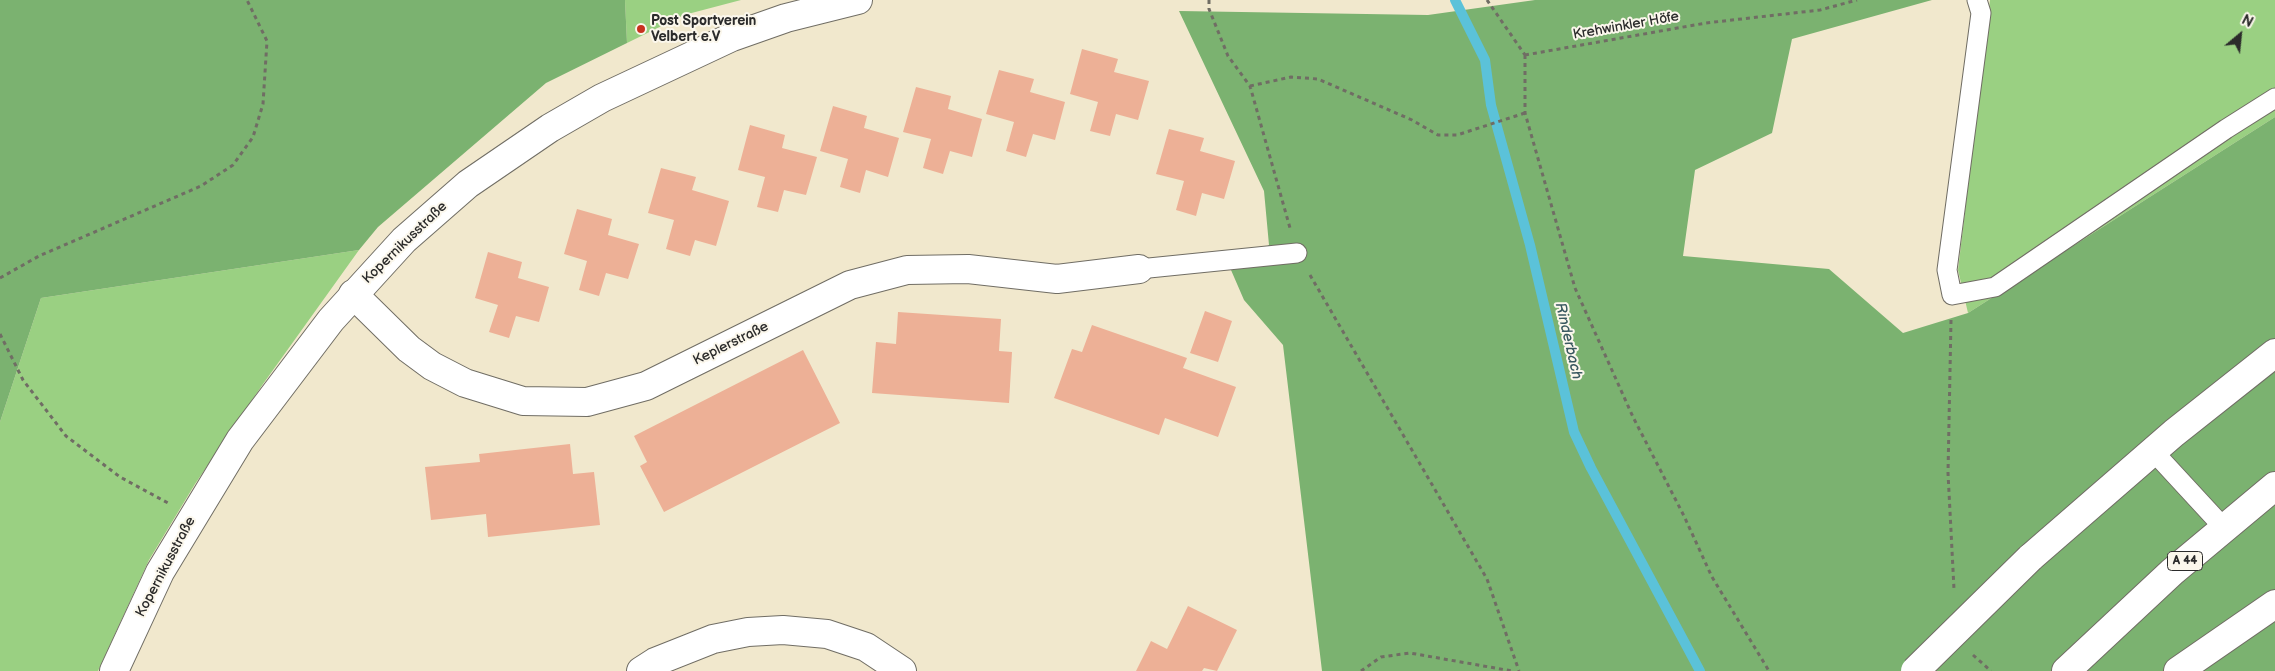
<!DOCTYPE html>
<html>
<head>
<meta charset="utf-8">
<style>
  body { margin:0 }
  #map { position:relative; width:2275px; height:671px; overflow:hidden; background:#f1e8cd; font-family:"Balsamiq Sans",sans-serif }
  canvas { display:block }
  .north { position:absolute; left:2215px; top:10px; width:50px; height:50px; -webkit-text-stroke:4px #fbf7ec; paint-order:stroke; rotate:28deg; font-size:14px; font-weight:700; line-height:20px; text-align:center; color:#2b2b2b }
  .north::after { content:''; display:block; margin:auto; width:18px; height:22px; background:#2b2b2b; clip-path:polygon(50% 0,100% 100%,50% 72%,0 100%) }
</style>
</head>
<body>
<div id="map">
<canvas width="2275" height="671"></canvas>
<div class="north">N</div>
</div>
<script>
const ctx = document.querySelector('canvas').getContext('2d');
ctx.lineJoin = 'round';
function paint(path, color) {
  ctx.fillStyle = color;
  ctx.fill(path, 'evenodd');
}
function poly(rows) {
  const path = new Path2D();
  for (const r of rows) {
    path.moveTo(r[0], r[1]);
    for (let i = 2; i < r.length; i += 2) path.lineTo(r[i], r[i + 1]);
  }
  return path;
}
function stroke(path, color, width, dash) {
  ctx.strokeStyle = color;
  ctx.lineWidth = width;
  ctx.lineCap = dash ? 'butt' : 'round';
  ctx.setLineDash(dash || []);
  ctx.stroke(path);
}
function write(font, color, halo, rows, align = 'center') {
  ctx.font = font + ' "Balsamiq Sans",sans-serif';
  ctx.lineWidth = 4;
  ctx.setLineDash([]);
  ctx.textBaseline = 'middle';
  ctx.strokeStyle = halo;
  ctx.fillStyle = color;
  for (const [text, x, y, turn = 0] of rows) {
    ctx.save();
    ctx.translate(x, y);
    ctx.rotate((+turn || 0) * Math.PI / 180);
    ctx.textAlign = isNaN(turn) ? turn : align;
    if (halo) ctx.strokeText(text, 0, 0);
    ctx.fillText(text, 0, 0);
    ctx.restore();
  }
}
const green = poly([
  [625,0,741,0,684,15,627,43],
  [1990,0,2275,0,2275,117,1968,313,1958,270],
  [359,250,263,384,195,484,149,560,98,671,0,671,0,422,41,298]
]);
const forest = poly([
  [0,0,625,0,627,43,546,83,378,227,359,250,41,298,0,422],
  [1535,0,1932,0,1792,39,1772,133,1695,170,1683,256,1829,269,1903,333,1968,313,2275,117,2275,671,1322,671,1283,345,1244,300,1231,270,1269,245,1264,191,1179,11,1428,15]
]);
const stream = poly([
  [1455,0,1485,60,1491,105,1530,245,1574,432,1591,468,1700,671]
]);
const building = poly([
  [1082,49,1118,59,1114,72,1149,81,1138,120,1116,114,1110,136,1090,131,1098,102,1070,94],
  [999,70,1034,79,1030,92,1065,102,1055,140,1033,134,1026,157,1006,151,1014,122,986,114],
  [916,87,951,96,948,109,982,119,972,157,950,151,943,174,923,168,931,139,903,132],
  [833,106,867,116,864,128,899,138,888,177,866,170,860,193,840,187,848,159,820,151],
  [750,125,785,135,782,148,817,157,806,195,784,190,778,212,757,207,765,177,738,170],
  [1169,129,1204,138,1200,151,1235,161,1224,199,1202,193,1196,216,1176,210,1184,181,1156,174],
  [661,168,696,177,692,190,729,201,716,246,695,240,690,256,666,249,674,220,648,213],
  [577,209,612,219,608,235,639,244,628,279,606,273,599,296,579,290,587,261,564,254],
  [488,252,522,262,518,278,549,287,539,322,516,316,509,338,489,332,498,305,475,298],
  [1205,311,1232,321,1218,362,1190,353],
  [898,312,1001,319,999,351,1012,352,1009,403,872,393,876,342,896,344],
  [1092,325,1187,358,1183,368,1236,387,1218,437,1165,418,1159,435,1054,398,1072,349,1082,352],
  [803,350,840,423,664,512,640,466,647,462,634,436],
  [570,444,573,474,594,472,600,525,488,537,486,514,431,520,425,467,480,462,479,454],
  [1188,606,1237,630,1217,671,1204,668,1202,671,1136,671,1151,641,1167,649]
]);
const path = poly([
  [1209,0,1209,9,1228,56,1250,86,1290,228],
  [1487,0,1525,55],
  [1525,55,1525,113,1575,288,1633,417,1684,516,1712,577,1769,671],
  [1525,55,1706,23,1820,10,1857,0],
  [1250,86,1291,77,1318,79,1412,120,1438,135,1457,135,1525,113],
  [1310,275,1487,579,1519,671],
  [0,278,39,256,201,186,233,165,253,137,263,104,267,41,247,0],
  [1951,320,1948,473,1954,589],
  [0,334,23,380,66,436,120,477,168,503],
  [1973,655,1991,671],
  [1361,671,1381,657,1410,653,1512,671]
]);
const lane = poly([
  [1977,0,1981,13,1947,270,1952,295,1995,287,2226,129,2275,98],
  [1139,269,1297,253],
  [2153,451,2224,528]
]);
const street = poly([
  [353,294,409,349,432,366,465,383,523,401,587,402,646,386,850,285,907,270,968,269,1057,279,1139,269],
  [641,671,655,662,713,639,748,632,783,630,827,634,866,647,902,671]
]);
const secondary = poly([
  [114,671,160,572,240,440,331,320,404,240,468,184,550,128,602,98,732,37,786,18,858,0]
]);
const highway = poly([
  [2030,558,2174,433,2275,353],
  [2066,671,2172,572,2275,486],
  [2178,671,2275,604]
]);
const highwayBridge = poly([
  [1915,671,2030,558]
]);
const markers = [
  [641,29,5,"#c8321e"]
];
const shields = [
  [2185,561,35]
];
const shieldNames = [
  ["A 44",2185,561]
];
const poiNames = [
  ["Post Sportverein",651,21],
  ["Velbert e.V",651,37]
];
const streetNames = [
  ["Krehwinkler Höfe",1626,26,-10],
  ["Kopernikusstraße",405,243,-44],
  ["Keplerstraße",731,344,-26],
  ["Kopernikusstraße",166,567,-62]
];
const waterNames = [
  ["Rinderbach",1568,341,77]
];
paint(green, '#9ad082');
paint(forest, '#7bb270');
stroke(stream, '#5bc2d9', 10);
paint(building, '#edb096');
stroke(lane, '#706d64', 21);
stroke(street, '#706d64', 30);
stroke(secondary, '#706d64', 30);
stroke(highway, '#706d64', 30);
stroke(path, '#706d64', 3, [4, 4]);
stroke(lane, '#fff', 19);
stroke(street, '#fff', 28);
stroke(secondary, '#fff', 28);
stroke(highway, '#fff', 28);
stroke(highwayBridge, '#706d64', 30, []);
stroke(highwayBridge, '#fff', 28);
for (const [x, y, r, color] of markers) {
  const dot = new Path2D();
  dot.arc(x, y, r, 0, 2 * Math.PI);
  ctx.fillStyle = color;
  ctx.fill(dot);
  stroke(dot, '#fbf7ec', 2);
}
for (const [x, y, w] of shields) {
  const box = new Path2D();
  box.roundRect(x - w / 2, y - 9.5, w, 19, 4);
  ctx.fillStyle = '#fbf7ec';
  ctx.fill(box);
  stroke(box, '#2b2b2b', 1);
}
write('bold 12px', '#2b2b2b', null, shieldNames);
write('bold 14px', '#2b2b2b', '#fbf7ec', poiNames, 'left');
write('14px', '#2b2b2b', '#fbf7ec', streetNames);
write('italic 15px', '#39585f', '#fbf7ec', waterNames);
</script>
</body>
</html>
